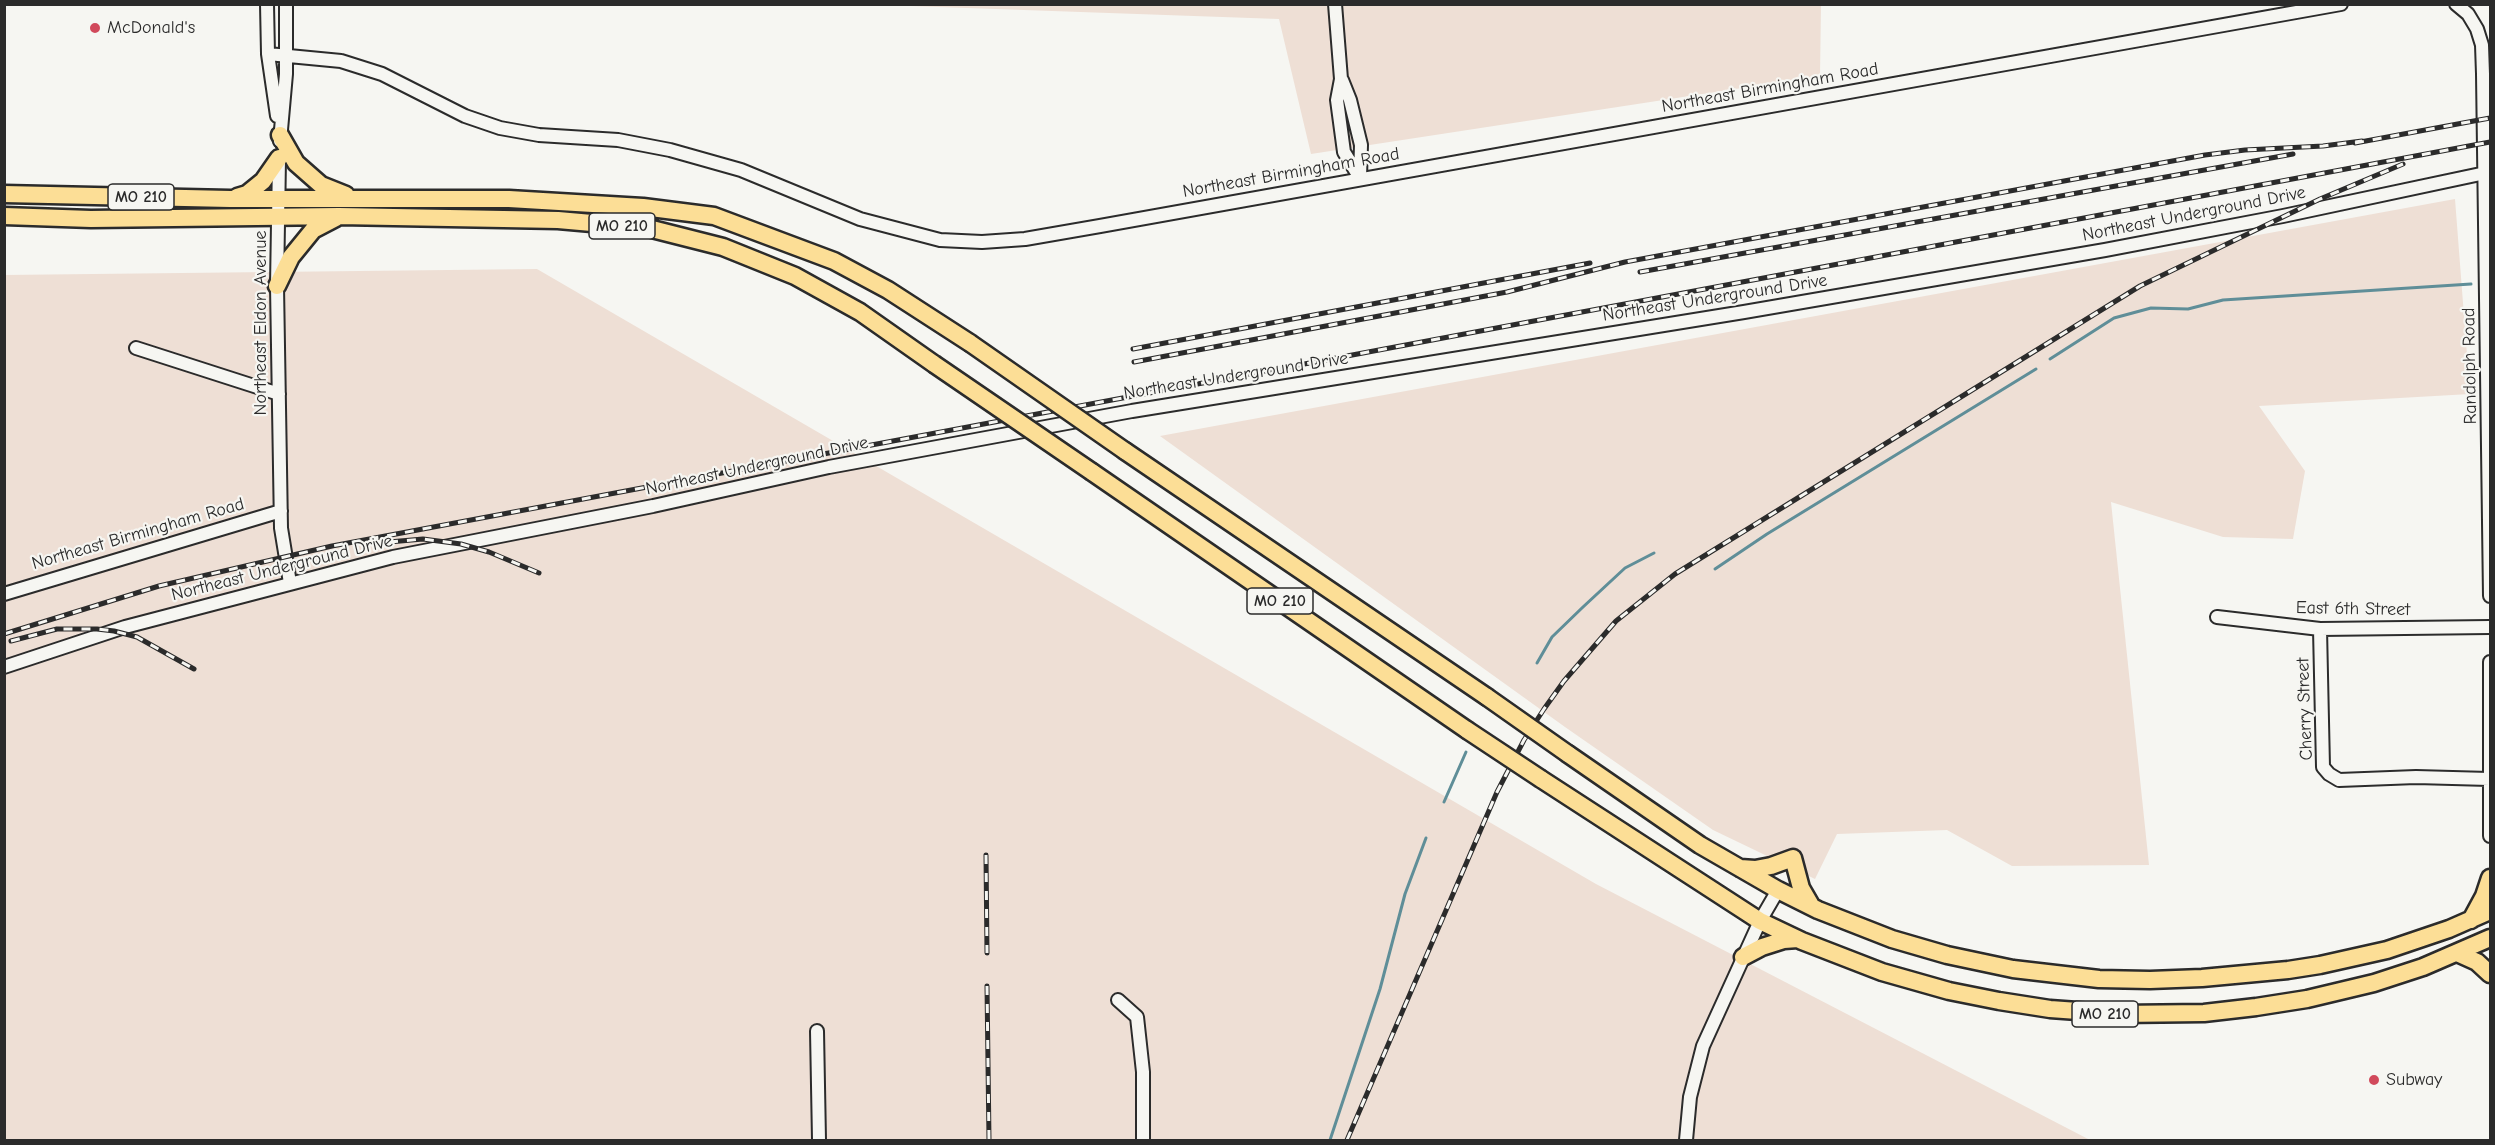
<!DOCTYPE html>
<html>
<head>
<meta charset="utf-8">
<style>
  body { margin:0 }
  #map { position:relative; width:2495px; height:1145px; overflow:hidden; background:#f6f6f2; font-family:"Comic Neue",sans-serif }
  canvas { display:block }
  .frame { position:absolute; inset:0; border:6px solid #2b2b2b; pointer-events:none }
</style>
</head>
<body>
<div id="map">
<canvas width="2495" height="1145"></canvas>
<div class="frame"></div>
</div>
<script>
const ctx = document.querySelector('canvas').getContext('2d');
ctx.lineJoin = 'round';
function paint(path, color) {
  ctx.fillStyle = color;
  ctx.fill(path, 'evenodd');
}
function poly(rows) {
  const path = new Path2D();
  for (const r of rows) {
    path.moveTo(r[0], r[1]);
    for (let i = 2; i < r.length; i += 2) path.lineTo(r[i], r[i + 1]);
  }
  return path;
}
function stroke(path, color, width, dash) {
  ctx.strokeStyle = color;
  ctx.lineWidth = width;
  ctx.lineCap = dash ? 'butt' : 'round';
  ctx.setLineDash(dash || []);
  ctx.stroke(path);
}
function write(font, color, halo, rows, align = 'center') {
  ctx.font = font + ' "Comic Neue",sans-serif';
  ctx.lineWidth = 4.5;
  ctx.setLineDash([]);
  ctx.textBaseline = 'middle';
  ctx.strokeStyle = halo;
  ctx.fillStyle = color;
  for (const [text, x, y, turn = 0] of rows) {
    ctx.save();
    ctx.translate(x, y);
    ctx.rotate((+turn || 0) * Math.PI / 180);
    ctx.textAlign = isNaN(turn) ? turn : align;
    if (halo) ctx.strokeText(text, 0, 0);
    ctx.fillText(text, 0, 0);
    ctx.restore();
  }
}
const built = poly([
  [882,5,1821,5,1820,76,1311,154,1279,19],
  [2455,199,2470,394,2259,406,2305,471,2293,539,2223,537,2111,502,2149,865,2012,866,1947,830,1837,834,1815,879,1713,830,1565,727,1160,436],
  [537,269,1596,884,2090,1140,5,1140,4,275]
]);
const stream = poly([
  [2050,359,2114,318,2151,308,2188,309,2223,300,2471,284],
  [1715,569,1767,534,2036,369],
  [1537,663,1552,637,1583,607,1625,568,1654,553],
  [1444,802,1466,752],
  [1330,1140,1380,989,1405,894,1426,838]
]);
const minor = poly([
  [267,4,268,54,277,116],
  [1335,4,1341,79,1337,100,1344,152,1360,178],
  [2456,4,2468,14,2477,29,2482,45,2483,74,2490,596],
  [268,54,341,61,382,74,465,116,500,128,539,135,618,140,670,150,741,170,860,219,940,240,982,242,1025,239,1100,226,2341,4],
  [1342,80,1350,100,1361,145,1360,177],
  [280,141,286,74,286,4],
  [279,159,277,286,281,528,290,583],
  [136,348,279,394],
  [4,594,281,511],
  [2217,617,2320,629,2490,627],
  [2320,629,2323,767,2329,774,2339,780,2416,777,2489,779],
  [2490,662,2490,836],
  [4,667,125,627,393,557,653,506,829,467,1132,411,1744,312,2105,250,2283,216,2490,172],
  [1118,1000,1137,1017,1143,1072,1143,1140],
  [817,1031,819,1140],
  [1686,1140,1690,1097,1703,1046,1760,921,1778,890]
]);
const highway = poly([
  [280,135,296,163,321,185,346,195],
  [4,194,230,199,509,199,643,207,714,216,834,261,888,290,970,343],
  [237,197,247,194,263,181,279,158],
  [4,216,91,219,339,216,558,220,648,228,723,247,795,276,860,312,934,364],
  [277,286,291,257,313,230,336,218],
  [1125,451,1487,697],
  [1092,472,1467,730],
  [1568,754,1700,845,1778,890,1818,910,1892,939,1947,955,2013,969,2099,979,2150,980,2202,978,2288,970,2320,965,2387,950,2449,929,2490,911],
  [1541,779,1760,921,1802,941,1882,972,1949,991,1999,1001,2050,1009,2119,1014,2204,1013,2256,1007,2307,999,2374,983,2423,967,2490,938],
  [1740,868,1755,869,1771,866,1793,858,1801,888,1812,907],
  [2471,920,2484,896,2490,878],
  [2457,953,2477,962,2490,974],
  [1743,957,1762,947,1784,940,1798,939]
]);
const rail = poly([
  [2355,143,2490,118],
  [1640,272,2293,154],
  [1133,349,1590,263],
  [1134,362,1507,292,1625,262,2205,155,2245,150,2323,146,2362,141],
  [389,542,423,539,461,544,489,552,539,573],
  [4,634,159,586,332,546,2490,142],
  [11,641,57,629,97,629,114,631,137,637,194,669],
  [986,855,987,953],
  [987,986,989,1140],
  [1347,1140,1497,792,1524,740,1544,709,1564,681,1616,621,1675,574,2140,286,2320,199,2403,164]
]);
const highwayBridge = poly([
  [970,343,1125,451],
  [934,364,1092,472],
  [1487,697,1568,754],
  [1467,730,1541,779]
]);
const markers = [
  [95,28,6,"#d1495b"],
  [2374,1080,6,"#d1495b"]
];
const shields = [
  [141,197,66],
  [622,226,66],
  [1280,601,66],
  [2105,1014,66]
];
const shieldNames = [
  ["MO 210",141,197],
  ["MO 210",622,226],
  ["MO 210",1280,601],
  ["MO 210",2105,1014]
];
const poiNames = [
  ["McDonald's",107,28],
  ["Subway",2386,1080]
];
const streetNames = [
  ["Northeast Birmingham Road",1770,88,-10],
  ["Northeast Birmingham Road",1291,173,-10],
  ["Northeast Underground Drive",2194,214,-11],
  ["Northeast Underground Drive",1715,298,-9],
  ["Northeast Eldon Avenue",261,323,-90],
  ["Randolph Road",2470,366,-91],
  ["Northeast Underground Drive",1236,376,-9],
  ["Northeast Underground Drive",757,466,-12],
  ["Northeast Birmingham Road",138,534,-16],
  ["Northeast Underground Drive",282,568,-14],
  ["East 6th Street",2353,609,1],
  ["Cherry Street",2305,709,-92]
];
paint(built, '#eedfd5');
stroke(stream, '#5f8e98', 3);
stroke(minor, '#2b2b2b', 16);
stroke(highway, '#2b2b2b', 21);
stroke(minor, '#f6f6f2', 12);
stroke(highway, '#fcde96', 16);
stroke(rail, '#2b2b2b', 5);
stroke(rail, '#f6f6f2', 3, [9]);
stroke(highwayBridge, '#2b2b2b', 21, []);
stroke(highwayBridge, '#fcde96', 16);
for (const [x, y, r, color] of markers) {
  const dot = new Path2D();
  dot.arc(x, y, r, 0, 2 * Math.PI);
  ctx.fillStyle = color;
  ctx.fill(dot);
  stroke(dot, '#f6f6f2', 2);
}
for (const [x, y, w] of shields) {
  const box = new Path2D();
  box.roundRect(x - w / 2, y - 13, w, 26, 4.5);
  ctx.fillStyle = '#f6f6f2';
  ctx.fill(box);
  stroke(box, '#2b2b2b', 1.5);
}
write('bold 16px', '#2b2b2b', null, shieldNames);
write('18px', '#2b2b2b', '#f6f6f2', poiNames, 'left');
write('18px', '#2b2b2b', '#f6f6f2', streetNames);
</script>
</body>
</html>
